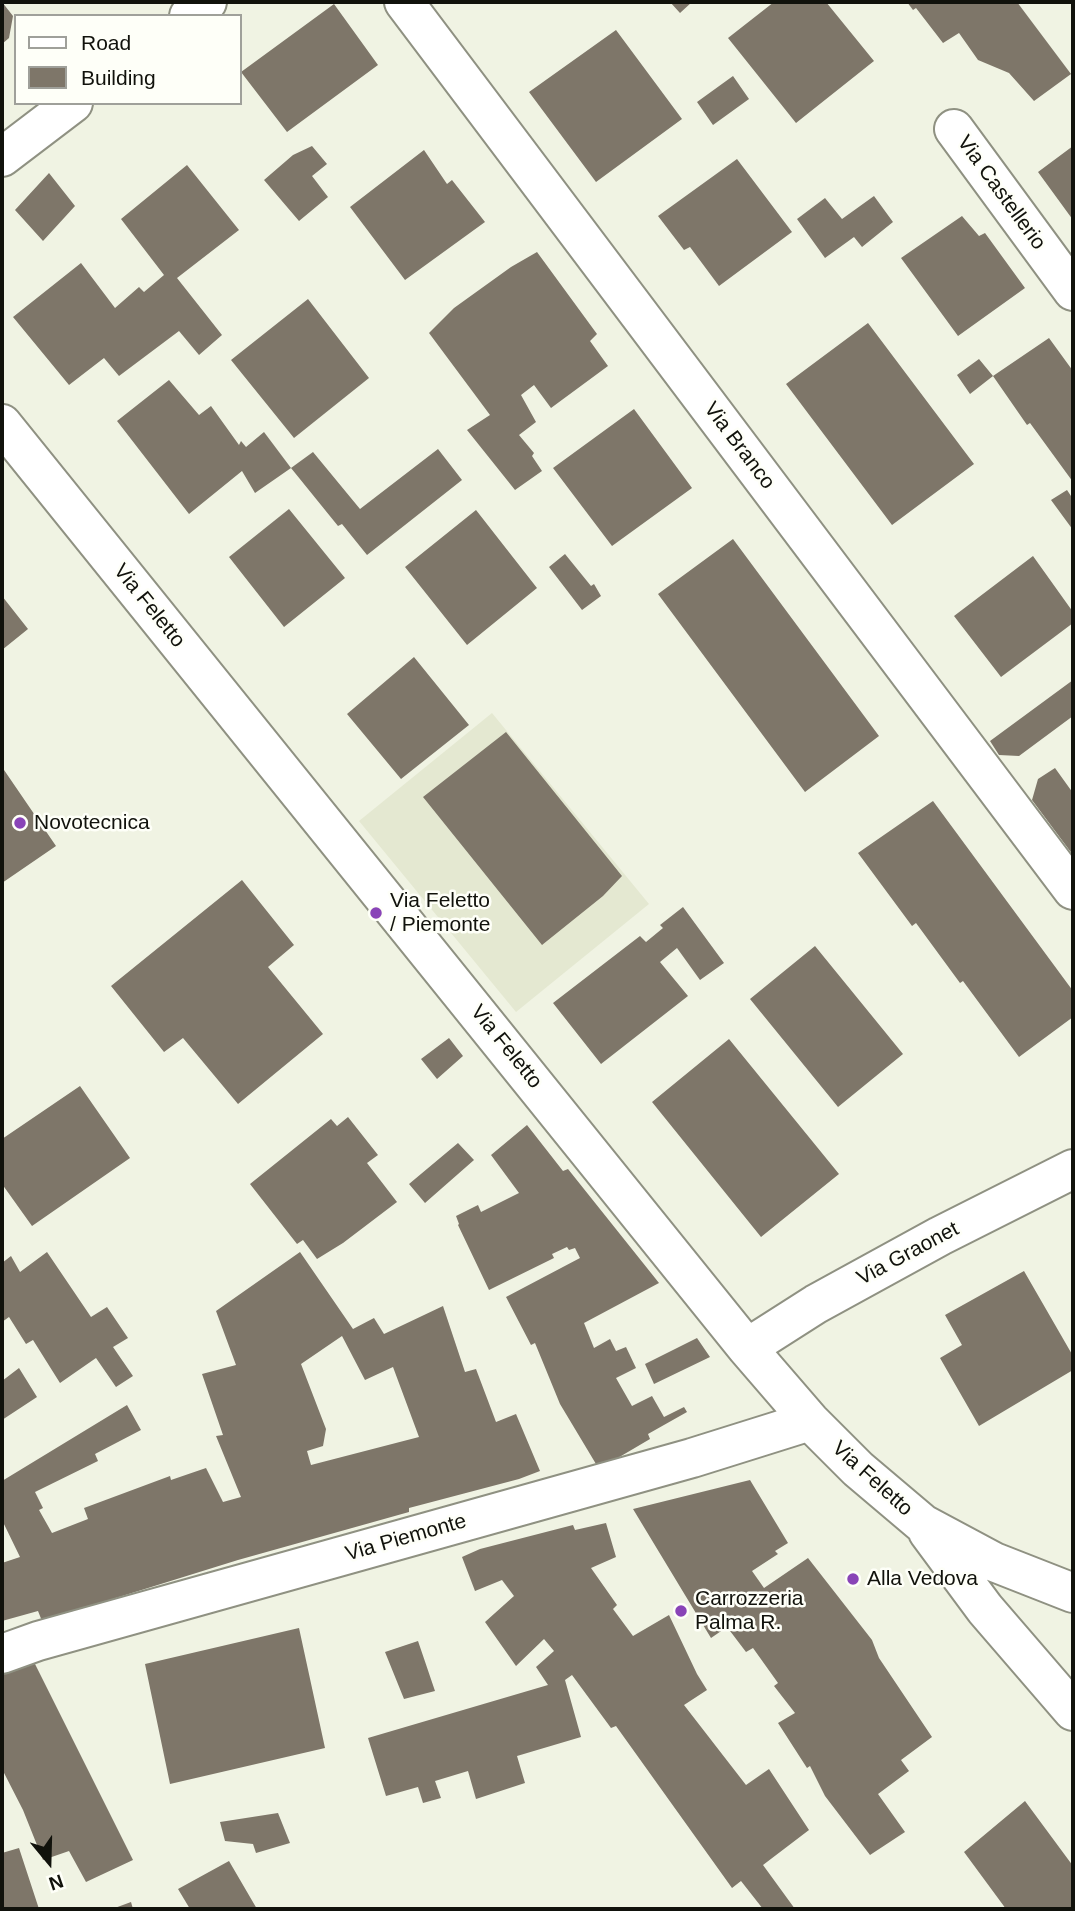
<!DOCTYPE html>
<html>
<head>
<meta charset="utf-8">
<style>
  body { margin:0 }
  #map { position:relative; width:1075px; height:1911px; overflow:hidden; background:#f0f3e3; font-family:Helvetica,sans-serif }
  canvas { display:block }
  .frame { position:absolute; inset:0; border:4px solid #11120c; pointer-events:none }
  .legend { position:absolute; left:14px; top:14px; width:228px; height:91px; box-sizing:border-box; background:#fefff8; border:2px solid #9fa09a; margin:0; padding:9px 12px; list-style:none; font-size:21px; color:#11120c }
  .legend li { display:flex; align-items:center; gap:14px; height:35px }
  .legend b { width:35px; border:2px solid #9fa09a }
  .north { position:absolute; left:14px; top:1827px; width:70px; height:70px; -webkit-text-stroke:5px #fefff8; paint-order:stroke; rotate:161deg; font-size:19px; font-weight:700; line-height:28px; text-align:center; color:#11120c }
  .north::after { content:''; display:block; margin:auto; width:24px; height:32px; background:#11120c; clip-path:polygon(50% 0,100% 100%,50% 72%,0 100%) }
</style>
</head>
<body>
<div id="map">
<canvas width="1075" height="1911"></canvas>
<div class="frame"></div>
<ul class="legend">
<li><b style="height:9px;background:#fff"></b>Road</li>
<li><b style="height:19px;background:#7e7669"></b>Building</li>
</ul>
<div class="north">N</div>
</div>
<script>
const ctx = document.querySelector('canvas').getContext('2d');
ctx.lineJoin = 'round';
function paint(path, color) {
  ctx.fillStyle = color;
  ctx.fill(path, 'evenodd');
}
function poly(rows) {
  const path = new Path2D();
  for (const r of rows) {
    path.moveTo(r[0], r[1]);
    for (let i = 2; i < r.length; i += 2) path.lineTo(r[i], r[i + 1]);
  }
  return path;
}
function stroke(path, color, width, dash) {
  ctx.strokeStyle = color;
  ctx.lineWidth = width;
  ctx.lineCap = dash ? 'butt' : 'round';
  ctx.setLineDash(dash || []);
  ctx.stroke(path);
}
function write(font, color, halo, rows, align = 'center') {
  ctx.font = font + ' Helvetica,sans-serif';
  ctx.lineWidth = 5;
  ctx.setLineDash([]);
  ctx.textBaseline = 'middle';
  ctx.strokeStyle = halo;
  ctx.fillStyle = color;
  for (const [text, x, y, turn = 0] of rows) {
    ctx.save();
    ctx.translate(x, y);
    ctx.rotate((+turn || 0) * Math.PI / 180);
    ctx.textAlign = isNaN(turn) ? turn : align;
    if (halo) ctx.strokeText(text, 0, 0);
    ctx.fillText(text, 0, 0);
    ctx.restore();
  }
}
const built = poly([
  [492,713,649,904,516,1012,359,821]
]);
const building = poly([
  [2,2,13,16,9,38,2,44],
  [670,2,692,2,680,13],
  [774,2,826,2,874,61,796,123,728,38],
  [907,2,1017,2,1071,74,1034,101,1009,73,978,60,959,33,943,43,916,8,913,10],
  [334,4,378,65,287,132,241,72],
  [616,30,682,119,596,182,529,92],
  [733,76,749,99,713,125,697,102],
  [312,146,327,164,312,176,328,197,299,221,264,180,293,155],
  [1073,146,1073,220,1038,172],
  [424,150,447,184,452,180,485,222,405,280,350,207],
  [737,159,792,232,719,286,690,247,684,250,658,216],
  [187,165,239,230,177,278,222,335,199,355,179,331,119,376,104,358,69,385,13,317,81,263,115,308,139,287,144,292,164,275,121,219],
  [49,173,75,206,43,241,15,210],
  [874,196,893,222,862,247,854,237,825,258,797,219,825,198,842,219],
  [962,216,979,236,985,233,1025,288,958,336,901,258],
  [537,252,597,334,590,341,608,366,551,408,534,385,521,395,536,422,519,435,534,453,532,456,542,471,515,490,467,430,490,415,429,333,454,308,511,267],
  [308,299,369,378,294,438,231,360],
  [868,323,974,464,892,525,786,384],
  [1049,338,1073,371,1073,482,1030,423,1027,425,993,376],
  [979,359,993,376,970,394,957,375],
  [169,380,199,415,211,406,239,445,241,441,246,447,264,432,291,468,313,452,360,509,438,449,462,480,367,555,342,524,338,526,291,468,255,493,242,471,189,514,117,421],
  [634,409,692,488,612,546,553,468],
  [1067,490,1073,499,1073,530,1051,500],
  [289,509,345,578,284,627,229,557],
  [476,510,537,588,467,645,405,567],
  [733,539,879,736,805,792,658,594],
  [565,554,591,586,594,584,601,596,582,610,549,567],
  [1033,556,1073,612,1073,623,1001,677,954,616],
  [2,596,28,629,2,650],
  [414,657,469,725,401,779,347,714],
  [1073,680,1073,716,1019,756,999,755,990,741],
  [506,732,622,876,603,896,542,945,423,797],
  [2,767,56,846,2,883],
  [1055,768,1073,793,1073,855,1032,800,1038,779],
  [933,801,1073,991,1073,1017,1019,1057,963,981,960,983,916,923,912,926,858,853],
  [242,880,294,945,268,967,323,1034,238,1104,183,1038,164,1052,111,986],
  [683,907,724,963,700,980,677,948,660,962,688,996,601,1064,553,1003,640,936,646,942,663,928,660,925],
  [815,946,903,1054,838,1107,750,999],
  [449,1038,463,1056,437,1079,421,1059],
  [729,1039,839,1174,761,1237,652,1102],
  [80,1086,130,1158,32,1226,2,1184,2,1139],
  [348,1117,378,1155,367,1163,397,1202,343,1243,317,1259,303,1240,297,1244,250,1184,331,1119,337,1126],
  [527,1125,563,1171,568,1169,659,1283,584,1323,594,1348,610,1339,616,1351,626,1347,636,1368,616,1378,632,1406,652,1396,664,1417,684,1407,687,1412,648,1434,650,1439,599,1469,560,1404,535,1343,531,1345,506,1297,580,1258,575,1248,569,1250,567,1247,552,1254,554,1258,489,1290,458,1225,459,1224,456,1216,478,1205,481,1212,519,1193,491,1155],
  [458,1143,474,1160,425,1203,409,1184],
  [47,1252,91,1317,107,1307,128,1338,113,1347,133,1376,116,1387,96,1358,60,1383,33,1340,26,1344,9,1317,2,1322,2,1263,11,1256,20,1272],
  [300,1252,353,1329,374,1318,384,1334,443,1306,465,1372,476,1369,496,1422,516,1414,540,1471,519,1479,409,1508,409,1512,238,1560,42,1621,38,1611,2,1621,2,1563,20,1557,2,1520,2,1481,127,1405,141,1430,95,1454,98,1461,35,1492,43,1508,39,1510,52,1533,88,1519,84,1508,170,1476,171,1480,206,1468,223,1502,241,1497,216,1436,223,1435,202,1374,236,1365,216,1311],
  [342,1336,365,1380,393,1367,419,1437,311,1465,307,1451,323,1446,326,1429,301,1364],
  [1024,1271,1073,1356,1073,1370,979,1426,940,1358,962,1345,945,1315],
  [697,1338,710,1357,654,1384,645,1364],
  [19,1368,37,1397,2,1420,2,1381],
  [750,1480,788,1543,775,1551,778,1554,752,1571,764,1588,808,1558,872,1640,879,1658,932,1737,901,1760,909,1771,878,1794,905,1832,870,1855,825,1796,810,1766,807,1768,778,1723,795,1713,774,1686,778,1683,753,1648,746,1652,727,1627,711,1638,633,1509],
  [606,1523,616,1557,591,1568,617,1605,613,1609,633,1636,669,1615,697,1674,707,1690,684,1705,746,1785,769,1769,809,1830,763,1865,795,1909,763,1909,741,1881,732,1888,616,1726,611,1728,572,1675,565,1680,581,1737,517,1756,525,1783,476,1799,468,1771,435,1781,441,1798,423,1803,418,1787,386,1796,368,1738,548,1685,536,1667,554,1651,544,1639,516,1666,485,1622,514,1596,502,1580,475,1591,462,1557,480,1549,573,1525,575,1530],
  [299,1628,325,1748,170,1784,145,1664],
  [418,1641,435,1691,404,1699,385,1652],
  [32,1658,133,1860,86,1882,69,1851,43,1860,23,1810,2,1769,2,1669],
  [1025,1801,1073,1866,1073,1909,1006,1909,964,1852],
  [278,1813,290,1843,256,1853,253,1844,225,1841,220,1822],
  [19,1848,39,1909,2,1909,2,1853],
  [229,1861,257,1909,190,1909,178,1889],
  [131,1902,133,1909,112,1909]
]);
const minor = poly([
  [404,2,1073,890],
  [189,16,207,2],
  [954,129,1073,291],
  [2,157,73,103],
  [2,424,747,1348,810,1421,858,1469,923,1524,994,1562,1073,1593],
  [747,1348,816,1304,940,1236,1073,1169],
  [928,1532,985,1609,1073,1711],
  [2,1654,38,1641,692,1458,810,1421]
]);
const markers = [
  [20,823,7,"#8944b7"],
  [376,913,7,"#8944b7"],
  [853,1579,7,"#8944b7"],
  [681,1611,7,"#8944b7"]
];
const streetNames = [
  ["Via Castellerio",1001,193,54],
  ["Via Branco",739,446,53],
  ["Via Feletto",149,606,51],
  ["Via Feletto",506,1047,51],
  ["Via Graonet",908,1254,-28],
  ["Via Feletto",872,1479,42],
  ["Via Piemonte",406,1538,-16]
];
const poiNames = [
  ["Novotecnica",34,823],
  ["Via Feletto",390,901],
  ["/ Piemonte",390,925],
  ["Alla Vedova",867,1579],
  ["Carrozzeria",695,1599],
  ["Palma R.",695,1623]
];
paint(built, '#e4e8d1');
paint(building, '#7e7669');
stroke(minor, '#8f9182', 42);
stroke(minor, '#fff', 38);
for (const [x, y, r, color] of markers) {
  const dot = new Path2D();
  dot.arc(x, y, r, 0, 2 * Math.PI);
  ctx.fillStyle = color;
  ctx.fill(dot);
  stroke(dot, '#fefff8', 2.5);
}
write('21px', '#11120c', '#fefff8', streetNames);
write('21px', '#11120c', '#fefff8', poiNames, 'left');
</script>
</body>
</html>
